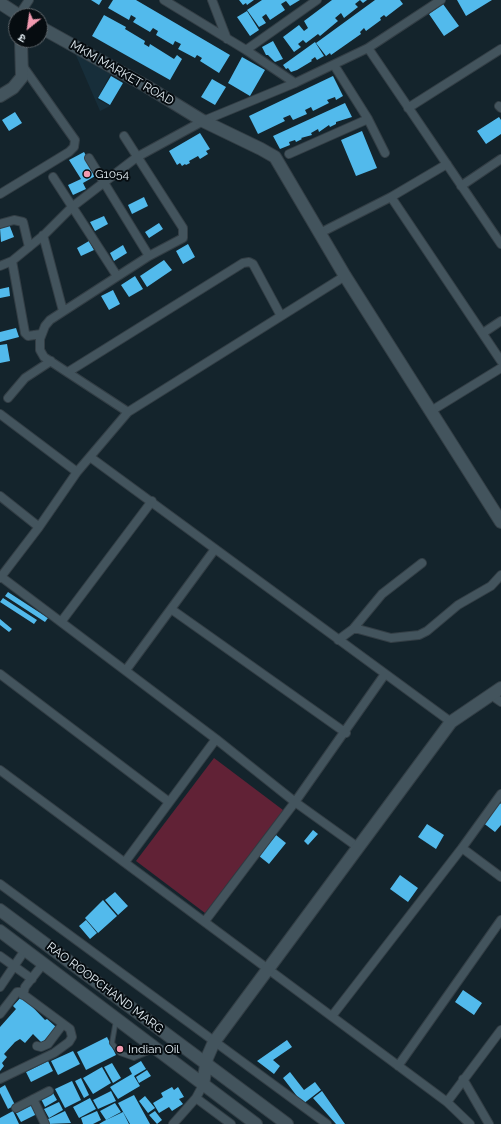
<!DOCTYPE html>
<html>
<head>
<meta charset="utf-8">
<style>
  body { margin:0 }
  #map { position:relative; width:501px; height:1124px; overflow:hidden; background:#14242c; font-family:Raleway,"Noto Sans Devanagari",sans-serif }
  canvas { display:block }
  .north { position:absolute; left:8px; top:8px; width:40px; height:40px; box-sizing:border-box; background:#060c10; border:1px solid #5f666b; border-radius:50%; rotate:210deg; font-size:11px; font-weight:700; line-height:16px; text-align:center; color:#e4eef4 }
  .north::after { content:''; display:block; margin:auto; width:14px; height:18px; background:#f29ab0; clip-path:polygon(50% 0,100% 100%,50% 72%,0 100%) }
</style>
</head>
<body>
<div id="map">
<canvas width="501" height="1124"></canvas>
<div class="north">उ</div>
</div>
<script>
const ctx = document.querySelector('canvas').getContext('2d');
ctx.lineJoin = 'round';
function paint(path, color) {
  ctx.fillStyle = color;
  ctx.fill(path, 'evenodd');
}
function poly(rows) {
  const path = new Path2D();
  for (const r of rows) {
    path.moveTo(r[0], r[1]);
    for (let i = 2; i < r.length; i += 2) path.lineTo(r[i], r[i + 1]);
  }
  return path;
}
function stroke(path, color, width, dash) {
  ctx.strokeStyle = color;
  ctx.lineWidth = width;
  ctx.lineCap = dash ? 'butt' : 'round';
  ctx.setLineDash(dash || []);
  ctx.stroke(path);
}
function write(font, color, halo, rows, align = 'center') {
  ctx.font = font + ' Raleway,sans-serif';
  ctx.lineWidth = 4;
  ctx.setLineDash([]);
  ctx.textBaseline = 'middle';
  ctx.strokeStyle = halo;
  ctx.fillStyle = color;
  for (const [text, x, y, turn = 0] of rows) {
    ctx.save();
    ctx.translate(x, y);
    ctx.rotate((+turn || 0) * Math.PI / 180);
    ctx.textAlign = isNaN(turn) ? turn : align;
    if (halo) ctx.strokeText(text, 0, 0);
    ctx.fillText(text, 0, 0);
    ctx.restore();
  }
}
const built = poly([
  [75,53,111,73,97,99,110,106,100,111]
]);
const green = poly([
  [214,758,283,810,205,913,136,861]
]);
const building = poly([
  [91,0,102,0,99,5],
  [113,0,136,0,230,55,219,73,200,61,202,58,197,55,195,58,178,49,181,44,175,41,173,45,156,35,158,31,153,28,150,32,133,22,136,18,131,15,129,20,108,8],
  [239,0,254,0,247,5,246,3,243,5],
  [262,0,300,0,290,6,286,1,281,4,285,10,270,20,266,14,262,17,266,23,259,27,247,10],
  [332,0,367,0,363,3,360,0,355,4,358,7,344,18,341,13,335,18,338,21,320,36,318,34,306,43,303,40,298,44,301,47,294,52,283,37,299,25,304,31,308,28,304,21],
  [375,0,400,0,403,4,386,17,384,15,380,18,381,20,366,31,364,28,360,32,361,34,331,55,330,53,326,56,316,43],
  [457,0,492,0,466,16],
  [443,4,459,26,444,36,429,14],
  [247,11,259,30,250,36,237,17],
  [104,15,126,27,125,29,145,41,144,44,149,47,150,44,174,59,177,55,182,59,170,80,92,36],
  [273,41,283,59,275,62,268,55,266,55,262,47],
  [315,42,324,56,317,60,315,57,311,60,312,61,297,70,291,72,288,68,286,69,283,65],
  [242,57,265,70,250,96,228,83],
  [111,76,123,83,110,105,98,98],
  [333,76,343,96,336,100,335,97,327,100,329,103,313,111,311,107,305,110,307,114,293,120,290,115,283,118,285,121,258,134,249,116],
  [212,79,226,87,215,105,201,97],
  [345,103,352,117,336,122,336,124,330,127,329,125,319,132,318,129,311,133,312,135,301,138,302,139,296,142,295,140,289,142,290,145,280,149,273,136],
  [15,112,22,123,9,131,2,120],
  [499,117,501,120,501,134,486,144,477,131],
  [362,131,377,168,356,176,341,140],
  [200,133,210,149,206,151,208,154,200,159,198,156,189,161,190,163,186,165,185,164,182,166,180,163,177,165,169,151],
  [84,152,97,175,83,183,86,189,73,195,68,185,81,179,69,160],
  [144,197,148,206,132,214,128,205],
  [104,216,108,224,95,231,90,222],
  [159,223,163,229,149,238,145,232],
  [9,224,14,237,1,242,0,228],
  [89,241,94,250,81,256,77,248],
  [188,244,195,257,183,264,176,251],
  [123,245,127,253,114,261,110,253],
  [164,260,172,270,147,287,140,276],
  [135,276,143,289,129,297,121,285],
  [9,287,10,296,0,298,0,289],
  [113,290,120,304,109,310,101,296],
  [16,328,19,337,0,342,0,332],
  [7,344,10,361,0,363,0,345],
  [8,592,48,618,45,622,5,596],
  [3,598,37,620,34,624,0,602],
  [0,619,12,629,9,632,0,625],
  [498,801,501,804,501,825,495,832,482,822],
  [427,824,444,835,436,849,418,837],
  [313,830,318,834,308,845,304,841],
  [276,835,286,843,269,864,259,856],
  [400,875,418,888,408,902,390,889],
  [115,892,128,906,118,915,105,900],
  [103,900,117,916,98,933,85,918],
  [86,920,97,933,90,939,79,926],
  [463,990,482,1003,474,1015,455,1002],
  [22,996,45,1020,47,1019,56,1027,42,1043,33,1034,25,1043,20,1039,15,1042,4,1054,7,1057,2,1063,4,1066,0,1071,0,1027,16,1009,13,1006],
  [107,1037,116,1055,86,1070,77,1052],
  [287,1040,292,1047,273,1060,280,1066,274,1074,257,1061],
  [73,1051,80,1064,58,1075,51,1061],
  [48,1061,53,1071,31,1082,26,1072],
  [141,1061,146,1069,134,1076,140,1086,118,1099,110,1087,132,1074,129,1068],
  [112,1063,121,1078,113,1083,104,1067],
  [102,1067,111,1083,93,1094,83,1078],
  [147,1070,151,1076,139,1083,136,1077],
  [290,1072,304,1090,315,1082,321,1090,303,1104,283,1078],
  [81,1078,89,1095,84,1098,75,1081],
  [72,1081,81,1100,65,1108,55,1089],
  [5,1085,15,1105,8,1109,0,1093,0,1088],
  [172,1087,174,1090,178,1087,184,1097,179,1099,183,1104,172,1111,169,1107,159,1113,153,1103,163,1097,161,1093],
  [111,1091,116,1101,98,1109,93,1100],
  [322,1091,345,1124,336,1124,313,1098],
  [53,1093,57,1100,45,1107,41,1099],
  [134,1095,150,1124,130,1124,118,1103],
  [145,1096,155,1108,148,1113,139,1101],
  [90,1098,96,1109,79,1118,73,1107],
  [59,1102,63,1110,49,1118,44,1109],
  [115,1103,121,1112,106,1120,100,1111],
  [32,1105,37,1114,21,1122,16,1113],
  [13,1111,19,1124,0,1124,0,1118],
  [65,1111,71,1123,48,1124,46,1120],
  [97,1111,101,1120,93,1124,83,1124,81,1118],
  [155,1111,162,1120,157,1124,149,1115],
  [123,1112,129,1124,99,1124,104,1121]
]);
const lane = poly([
  [116,1020,112,1043,120,1053,134,1058,153,1050]
]);
const street = poly([
  [164,0,246,50,295,83],
  [212,0,227,39],
  [19,15,29,0],
  [368,48,501,244],
  [246,50,317,0],
  [499,106,501,108],
  [408,108,501,49],
  [368,119,385,153],
  [124,136,183,228,183,238,149,256,50,320,45,326,40,339,40,350,44,357,128,412],
  [289,154,368,119,334,65],
  [89,158,149,256],
  [53,177,117,276],
  [461,186,501,159],
  [0,194,69,152,74,147,75,140,22,65],
  [391,197,501,361],
  [0,224,14,220,23,222,29,247],
  [320,233,391,197,447,164],
  [43,235,63,311],
  [12,261,25,333,28,336,41,334],
  [0,266,12,261,45,234,72,207,137,157,203,121,295,83,368,48,441,0],
  [483,333,501,321],
  [68,372,243,263,249,262,253,264,281,316],
  [8,398,25,378,51,361],
  [431,411,501,368],
  [0,414,77,472],
  [90,457,451,722],
  [0,496,39,527],
  [0,576,216,739,295,802,359,848],
  [0,578,39,527,77,472,128,412,345,276],
  [171,609,346,733],
  [61,622,152,501],
  [353,629,382,594,422,563],
  [338,640,353,629,358,629,391,638,419,635,427,631,458,605,491,586,501,575],
  [126,670,215,549],
  [0,674,169,802],
  [491,695,501,702],
  [0,770,447,1102,470,1124],
  [462,848,501,877],
  [125,862,216,739],
  [0,884,327,1124],
  [205,921,295,802,385,674],
  [0,956,32,979],
  [0,987,25,950],
  [23,995,25,987,43,964],
  [0,1014,17,992,20,992,70,1029,72,1037,69,1042,54,1053,0,1079],
  [332,1016,462,848,501,794],
  [37,1046,41,1047,48,1044,63,1024],
  [398,1066,501,920],
  [463,1079,489,1124],
  [196,1098,231,1124],
  [33,1099,45,1124],
  [447,1102,501,1030],
  [16,1108,49,1091],
  [173,1124,196,1098,203,1085]
]);
const secondary = poly([
  [0,3,20,16],
  [40,27,146,86,203,121,261,149,275,157,345,276,501,522],
  [0,96,13,88,22,77,21,40],
  [0,910,287,1124],
  [0,931,256,1124],
  [203,1085,207,1058,214,1042,451,722,501,688]
]);
const markers = [
  [87,174,4,"#f29ab0"],
  [120,1049,4,"#f29ab0"]
];
const streetNames = [
  ["MKM MARKET ROAD",122,73,30],
  ["RAO ROOPCHAND MARG",105,988,37]
];
const poiNames = [
  ["G1054",95,174],
  ["Indian Oil",128,1049]
];
paint(built, '#172e3a');
paint(green, '#612236');
paint(building, '#52baec');
stroke(lane, '#333e45', 6);
stroke(street, '#333e45', 10);
stroke(secondary, '#333e45', 14);
stroke(lane, '#43545d', 4);
stroke(street, '#43545d', 8);
stroke(secondary, '#43545d', 12);
for (const [x, y, r, color] of markers) {
  const dot = new Path2D();
  dot.arc(x, y, r, 0, 2 * Math.PI);
  ctx.fillStyle = color;
  ctx.fill(dot);
  stroke(dot, '#060c10', 1.5);
}
write('12px', '#e4eef4', '#060c10', streetNames);
write('12px', '#e4eef4', '#060c10', poiNames, 'left');
</script>
</body>
</html>
